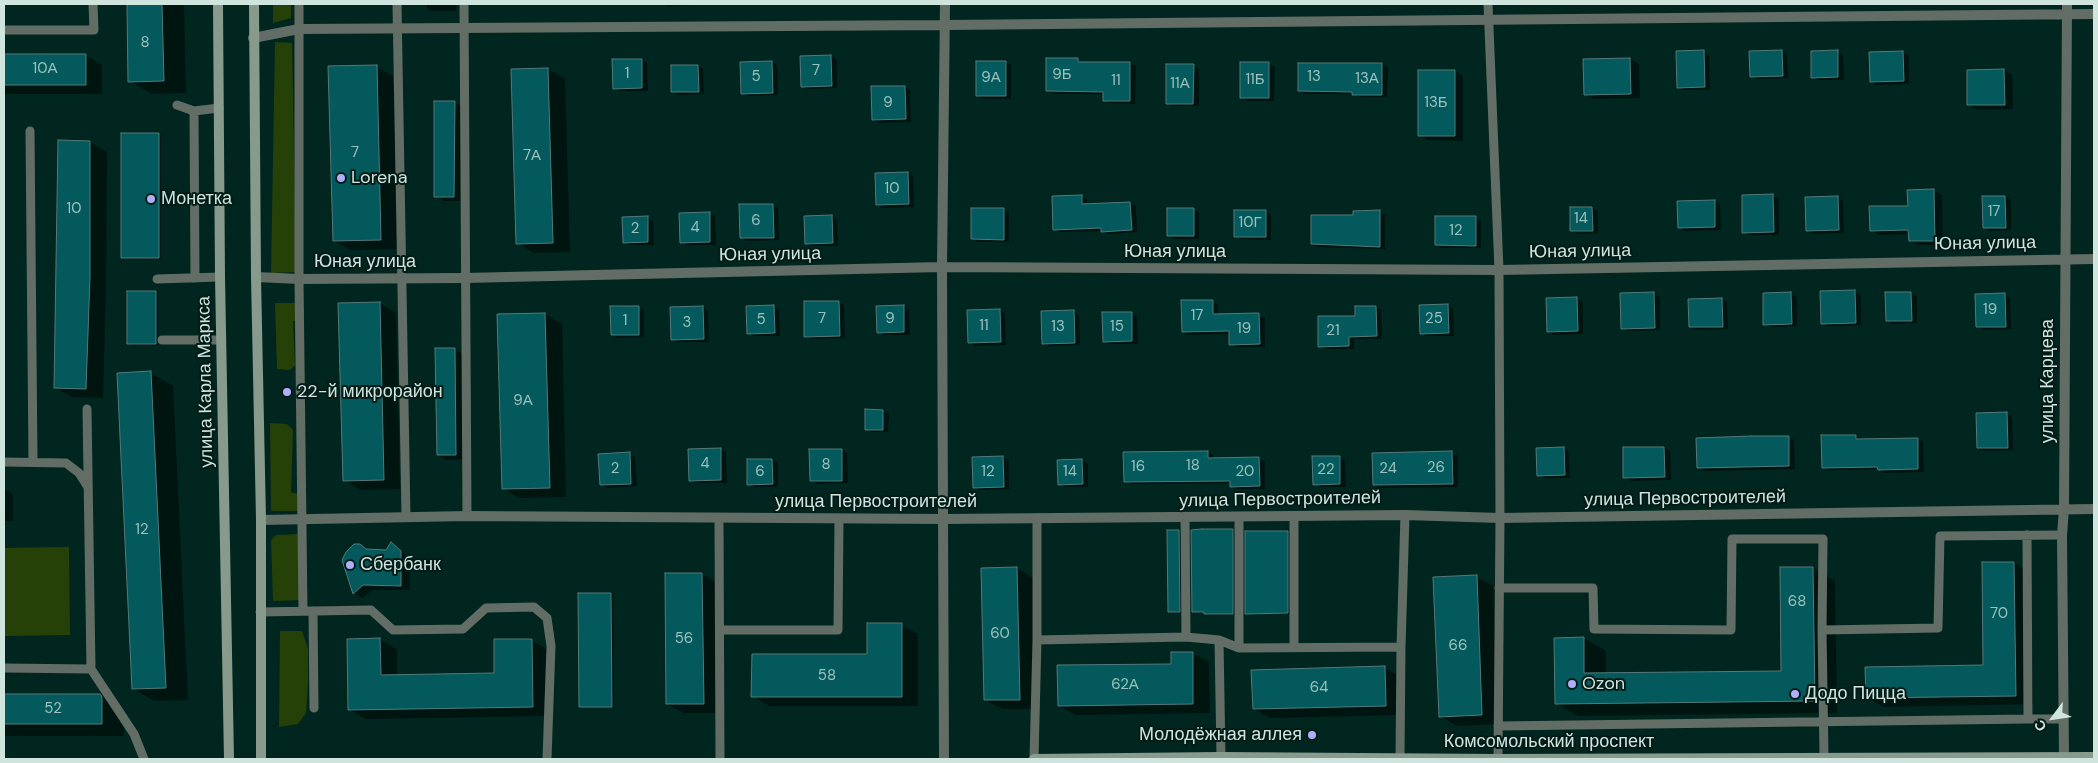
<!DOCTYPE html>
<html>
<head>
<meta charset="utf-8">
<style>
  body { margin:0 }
  #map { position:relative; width:2098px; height:763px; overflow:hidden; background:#01261f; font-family:"DM Sans",sans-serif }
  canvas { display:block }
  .frame { position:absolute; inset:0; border:5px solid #d0e4de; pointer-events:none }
  .north { position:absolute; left:2028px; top:693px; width:50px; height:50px; -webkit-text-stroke:4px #021b16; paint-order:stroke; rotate:239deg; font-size:14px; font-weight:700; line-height:20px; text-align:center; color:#d0e4de }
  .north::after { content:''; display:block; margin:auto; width:18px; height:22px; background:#d0e4de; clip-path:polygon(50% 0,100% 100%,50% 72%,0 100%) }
</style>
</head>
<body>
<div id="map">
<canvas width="2098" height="763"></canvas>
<div class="frame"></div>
<div class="north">С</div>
</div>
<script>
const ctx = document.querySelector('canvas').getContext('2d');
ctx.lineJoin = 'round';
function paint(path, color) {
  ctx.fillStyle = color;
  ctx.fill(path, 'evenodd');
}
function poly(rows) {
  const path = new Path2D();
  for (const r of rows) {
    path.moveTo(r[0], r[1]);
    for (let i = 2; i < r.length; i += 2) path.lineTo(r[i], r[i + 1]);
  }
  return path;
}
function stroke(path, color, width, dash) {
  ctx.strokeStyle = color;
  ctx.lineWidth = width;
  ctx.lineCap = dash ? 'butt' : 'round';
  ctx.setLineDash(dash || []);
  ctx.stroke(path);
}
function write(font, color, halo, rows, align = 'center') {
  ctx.font = font + ' "DM Sans",sans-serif';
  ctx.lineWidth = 4;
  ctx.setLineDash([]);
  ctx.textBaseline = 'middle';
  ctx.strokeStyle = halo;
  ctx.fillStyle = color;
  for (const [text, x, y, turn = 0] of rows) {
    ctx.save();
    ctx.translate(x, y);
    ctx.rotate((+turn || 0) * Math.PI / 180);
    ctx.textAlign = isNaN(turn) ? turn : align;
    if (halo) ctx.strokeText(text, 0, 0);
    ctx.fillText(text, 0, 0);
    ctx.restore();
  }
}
const green = poly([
  [273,4,291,4,291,18,273,23],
  [275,42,292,43,296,272,271,273],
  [275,303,298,303,304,307,304,318,302,321,293,321,295,365,290,370,277,369],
  [270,423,287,424,293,430,291,493,303,494,298,511,271,511],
  [298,534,301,600,273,601,271,540,276,535],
  [69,547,70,635,4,636,4,548],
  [280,631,302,631,308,649,308,684,306,713,298,724,279,727]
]);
const shadow = poly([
  [128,4,184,4,186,93,152,94,130,81],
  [427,4,456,4,456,11,432,11,427,8],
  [664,4,729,4,668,6],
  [1782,51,1787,54,1788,78,1757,79,1751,76],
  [1837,51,1843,55,1844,80,1818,80,1813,77],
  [1703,52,1709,55,1710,90,1684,90,1678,87],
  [1903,52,1909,56,1909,84,1876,85,1871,81],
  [4,55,85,55,102,65,102,94,4,94],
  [831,56,837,60,837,88,808,89,802,86],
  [1630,59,1639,64,1640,98,1594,99,1585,94],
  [642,60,647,63,648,91,620,91,614,88],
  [1078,60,1084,63,1130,63,1136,66,1135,104,1110,103,1104,100,1104,94,1053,94,1047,91],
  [772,62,777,65,778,95,748,96,742,93],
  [1006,62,1011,65,1011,99,983,99,977,95],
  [1269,64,1275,67,1274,101,1247,101,1241,97],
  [1382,64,1388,67,1387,97,1359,97,1354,94,1305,94,1299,91],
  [698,66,703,69,704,94,678,95,673,92],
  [1193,66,1199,69,1199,106,1173,106,1167,103],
  [376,67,393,76,398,249,351,250,334,241],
  [548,69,565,79,570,252,534,253,518,243],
  [2004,70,2012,75,2013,109,1977,110,1969,105],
  [1455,71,1463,76,1463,141,1428,140,1419,135],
  [905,87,910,90,911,122,879,123,873,120],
  [454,102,463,107,463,201,444,201,435,196],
  [158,134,161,135,161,259,125,259,123,257],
  [59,142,90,142,107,152,106,287,103,398,72,397,55,387],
  [908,173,913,176,914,207,883,208,877,205],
  [1934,191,1942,195,1943,245,1918,245,1910,241,1910,234,1879,235,1871,230],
  [1081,196,1087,200,1087,205,1130,203,1136,206,1137,232,1108,234,1103,231,1060,232,1054,229],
  [1773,196,1779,199,1779,235,1749,235,1744,232],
  [1838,197,1843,201,1844,233,1812,234,1807,230],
  [2005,197,2011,200,2011,230,1990,231,1984,227],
  [1714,201,1720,205,1721,230,1685,231,1679,227],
  [772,205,778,208,779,240,746,241,741,237],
  [1592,208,1598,211,1598,233,1577,234,1571,231],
  [1193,209,1199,212,1199,239,1174,239,1169,236],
  [1004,210,1009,213,1009,242,977,242,972,239],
  [1265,211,1271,215,1271,240,1241,239,1235,236],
  [1379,212,1385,215,1385,249,1318,247,1312,244,1354,216],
  [710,213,715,216,716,245,687,245,681,242],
  [832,216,837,220,838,246,812,246,806,243],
  [647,218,653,221,654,245,630,245,624,242],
  [1476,218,1481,221,1481,248,1442,248,1436,245],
  [156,292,158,293,158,345,131,345,128,343],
  [1855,292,1861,295,1861,325,1828,326,1822,323],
  [1911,293,1917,296,1917,323,1893,324,1887,320,1887,294],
  [1654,294,1660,297,1660,330,1628,331,1622,328],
  [1791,294,1797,297,1797,326,1770,327,1765,324],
  [2004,295,2010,298,2011,329,1983,330,1977,327],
  [1577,299,1583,302,1583,334,1553,335,1548,331,1547,300],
  [1722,299,1727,302,1728,329,1696,330,1690,327],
  [1212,301,1218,304,1218,315,1259,315,1265,318,1265,347,1236,347,1231,344,1230,334,1188,335,1183,332],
  [839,302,844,305,845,338,811,339,806,336],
  [379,303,396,313,400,489,361,490,344,480],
  [1448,305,1453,309,1454,336,1427,336,1421,333],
  [903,306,909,310,910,335,884,335,879,332],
  [638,307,644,310,644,337,617,338,612,334],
  [703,307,708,311,709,342,678,342,672,339],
  [774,307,779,310,780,336,754,336,748,333],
  [1375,307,1381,310,1382,339,1354,339,1354,349,1325,349,1320,346,1356,317],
  [1000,310,1005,314,1006,345,974,346,969,342],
  [1074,311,1079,315,1080,345,1049,346,1043,343],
  [1131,313,1137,316,1138,344,1110,344,1104,341],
  [545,314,562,324,566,497,519,498,503,488],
  [454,349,463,354,465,459,447,460,438,455],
  [151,373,173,386,188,700,155,701,133,689],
  [883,411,889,414,888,432,872,432,866,429],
  [2007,413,2012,417,2013,450,1984,451,1978,448],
  [1856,436,1862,439,1917,439,1923,442,1924,472,1884,473,1879,469,1829,470,1823,467],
  [1788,437,1794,440,1795,469,1704,471,1699,467],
  [1664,448,1670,451,1671,480,1630,481,1625,478,1624,449],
  [720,449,726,452,727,483,696,483,690,480],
  [1564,449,1569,452,1570,478,1544,478,1538,475],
  [841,450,847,453,848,483,817,484,812,481],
  [1208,452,1213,455,1214,459,1259,458,1265,462,1265,489,1237,489,1232,486,1232,483,1131,484,1125,481],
  [1452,453,1458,456,1458,487,1379,488,1374,484],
  [629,454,635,457,637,486,607,488,601,484],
  [1003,457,1009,461,1009,489,980,490,974,487],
  [1339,457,1345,460,1346,487,1320,487,1314,484],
  [772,460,778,463,778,487,754,487,749,484],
  [1082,460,1088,464,1088,487,1065,487,1059,484,1059,461],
  [4,489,13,494,13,521,4,521],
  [1232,530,1235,531,1235,615,1208,615,1205,613,1196,613,1193,611],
  [1179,531,1181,533,1182,613,1172,613,1170,612],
  [1287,532,1290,533,1290,614,1249,614,1246,613],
  [391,544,409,557,410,590,372,590,362,598,354,593,360,545,368,550,386,551],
  [2014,563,2031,573,2033,704,1884,707,1867,697,1984,666],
  [1017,568,1033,578,1036,709,1002,709,985,700],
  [1813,568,1835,581,1837,713,1578,716,1556,703,1584,638,1606,651,1606,674,1783,672],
  [702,574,719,584,720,713,684,713,667,704],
  [1476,577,1493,586,1499,724,1457,726,1440,716],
  [611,594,613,595,614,707,582,707,580,706],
  [901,625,918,634,918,706,769,706,753,696,868,655],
  [380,640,397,649,397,676,496,674,531,640,548,650,549,716,366,719,349,710],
  [1192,653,1209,662,1210,713,1076,715,1059,706,1172,665],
  [1385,668,1401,677,1402,715,1270,718,1254,709],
  [4,695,100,695,124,711,124,736,4,736]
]);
const building = poly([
  [127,4,162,4,164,81,128,82,127,4],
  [1704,50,1705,87,1677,88,1676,51,1704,50],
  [1782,50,1783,76,1750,77,1749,51,1782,50],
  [1838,50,1838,77,1811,78,1811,51,1838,50],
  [1903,51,1904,81,1870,82,1869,52,1903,51],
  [4,54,86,54,86,85,4,85,4,54],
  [831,55,832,86,801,87,800,56,831,55],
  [1046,58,1078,58,1078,62,1130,62,1130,101,1103,101,1103,92,1046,91,1046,58],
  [1630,58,1631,94,1584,95,1583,59,1630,58],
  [612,59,642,59,642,88,613,89,612,59],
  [772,61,773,93,741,94,740,62,772,61],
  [976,61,1006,61,1006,96,976,96,976,61],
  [1240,62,1269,62,1269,98,1240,98,1240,62],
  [1298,63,1382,63,1382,95,1352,95,1352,92,1298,91,1298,63],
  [1166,64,1194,64,1193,104,1166,104,1166,64],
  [377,65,381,240,333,241,328,66,377,65],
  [671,65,698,65,699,92,671,92,671,65],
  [548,68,553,243,516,244,511,69,548,68],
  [2004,69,2005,105,1967,105,1967,70,2004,69],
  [1418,70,1455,70,1455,136,1418,136,1418,70],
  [871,86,905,86,906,119,872,120,871,86],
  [434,101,455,101,454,197,434,197,434,101],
  [121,133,159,133,159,258,121,258,121,133],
  [58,140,90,141,90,277,86,389,54,388,58,140],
  [908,172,909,204,876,205,875,173,908,172],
  [1934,189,1935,241,1909,241,1908,230,1870,231,1869,206,1908,206,1907,190,1934,189],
  [1773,194,1774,232,1742,233,1742,195,1773,194],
  [1082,195,1082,204,1130,202,1132,230,1101,232,1101,228,1053,230,1052,196,1082,195],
  [1838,196,1839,230,1806,231,1805,197,1838,196],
  [1982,196,2005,196,2006,228,1983,228,1982,196],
  [1715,200,1715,227,1678,228,1677,201,1715,200],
  [739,204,773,204,774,238,740,238,739,204],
  [1570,207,1592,207,1593,231,1570,231,1570,207],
  [971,208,1004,208,1004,240,971,239,971,208],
  [1167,208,1194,208,1194,236,1167,236,1167,208],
  [1234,210,1266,210,1266,237,1234,237,1234,210],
  [1380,210,1380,247,1311,244,1311,215,1353,215,1353,211,1380,210],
  [710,212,710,242,680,243,679,213,710,212],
  [832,215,833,243,805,244,804,216,832,215],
  [648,216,648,242,623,243,622,217,648,216],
  [1435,216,1476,216,1476,246,1435,245,1435,216],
  [1855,290,1856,323,1821,324,1820,291,1855,290],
  [127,291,156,291,156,344,127,344,127,291],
  [1654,292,1655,328,1621,329,1620,293,1654,292],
  [1791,292,1792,324,1763,325,1763,293,1791,292],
  [1885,292,1911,292,1912,321,1886,321,1885,292],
  [2005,293,2006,327,1976,327,1975,294,2005,293],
  [1577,297,1578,331,1547,332,1546,298,1577,297],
  [1722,298,1723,327,1689,327,1688,299,1722,298],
  [1181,300,1213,300,1213,314,1259,313,1260,344,1229,345,1229,331,1182,332,1181,300],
  [804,301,839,301,840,336,804,337,804,301],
  [380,302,384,480,343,481,338,303,380,302],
  [1448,304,1449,333,1420,334,1419,305,1448,304],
  [774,305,775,333,747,334,746,306,774,305],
  [904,305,904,332,877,333,876,306,904,305],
  [610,306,639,306,639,335,611,335,610,306],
  [703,306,704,339,671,340,670,307,703,306],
  [1355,306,1376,306,1377,336,1349,337,1349,346,1318,347,1318,316,1355,316,1355,306],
  [1000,309,1001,342,968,343,967,310,1000,309],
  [1074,310,1075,343,1042,344,1041,311,1074,310],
  [1102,312,1132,312,1132,341,1103,342,1102,312],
  [545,313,550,488,502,489,497,314,545,313],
  [435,348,455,348,456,455,437,455,435,348],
  [151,371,166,688,132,689,117,373,151,371],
  [865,409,883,410,883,430,865,430,865,409],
  [2007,412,2008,448,1977,448,1976,413,2007,412],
  [1821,435,1856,435,1856,439,1918,438,1918,469,1878,470,1877,467,1822,468,1821,435],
  [1751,436,1789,436,1789,466,1697,468,1696,438,1751,436],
  [1564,447,1565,475,1537,476,1536,448,1564,447],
  [1623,447,1664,447,1665,477,1623,478,1623,447],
  [721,448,721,480,689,481,688,449,721,448],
  [809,449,842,449,842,481,810,481,809,449],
  [1208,451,1208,458,1259,457,1260,486,1230,487,1230,481,1124,482,1123,452,1208,451],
  [1452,451,1453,484,1373,485,1372,453,1452,451],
  [630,452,631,484,600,485,598,454,630,452],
  [1003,456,1004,487,973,488,972,457,1003,456],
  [1312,456,1340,456,1340,484,1313,485,1312,456],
  [747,459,772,459,773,484,747,485,747,459],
  [1082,459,1083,484,1058,485,1057,460,1082,459],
  [1202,529,1233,529,1233,614,1204,614,1204,612,1192,612,1191,530,1202,529],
  [1167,530,1179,530,1180,612,1168,612,1167,530],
  [1245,531,1288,531,1288,613,1245,614,1245,531],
  [391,542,401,551,401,586,363,585,353,594,342,560,346,552,354,544,360,544,366,549,386,550,391,542],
  [1982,562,2014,562,2016,696,1866,698,1865,667,1983,665,1982,562],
  [1017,567,1020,700,984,700,981,568,1017,567],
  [1780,567,1813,567,1815,701,1555,704,1554,638,1584,637,1584,673,1781,671,1780,567],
  [665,573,702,573,704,704,666,704,665,573],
  [1477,575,1482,715,1439,717,1433,577,1477,575],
  [578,593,611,593,612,707,579,707,578,593],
  [867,623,902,623,902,697,751,697,752,654,867,654,867,623],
  [380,638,381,675,494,673,494,639,532,639,533,707,348,710,347,639,380,638],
  [1171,652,1193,652,1193,704,1058,706,1057,665,1171,664,1171,652],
  [1385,666,1386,706,1253,709,1251,670,1385,666],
  [4,694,100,694,102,697,102,724,4,724,4,694]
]);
const service = poly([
  [299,4,299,279,303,611],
  [397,4,406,517],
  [464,4,467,516],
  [1488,4,1499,270,1500,518,1498,759],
  [4,30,94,30,93,4],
  [177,105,194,111,219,108],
  [194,111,195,278],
  [30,131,33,462],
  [157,279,220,277],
  [162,340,221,340],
  [4,462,66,463,79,473,88,487],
  [1185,517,1186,637],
  [719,518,720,759],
  [2027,535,2028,719,2063,719],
  [1499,588,1593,588,1594,629,1731,630,1732,539,1823,539,1822,630,1824,756],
  [313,611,314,708],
  [260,612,371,610,393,630,463,629,486,608,534,607,547,618,551,646,547,759],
  [720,630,838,630,839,519],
  [1822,630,1938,628,1940,536,2062,535],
  [1037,640,1186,637,1219,640,1239,648,1401,647,1405,515],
  [1219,640,1221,757],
  [1294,647,1294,516],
  [1239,648,1239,517],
  [4,668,91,669,87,409],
  [91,669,134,734,144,759],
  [1498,726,2028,719],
  [1400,758,1401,647],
  [1034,759,1037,640,1037,518]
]);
const minor = poly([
  [253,38,299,29,946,25,2094,14],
  [256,277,299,279,464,278,942,267,1499,270,2094,259],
  [261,520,467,516,943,519,1405,515,1500,518,2094,509],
  [944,759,942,267,945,4],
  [2064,759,2062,535,2064,509,2067,4]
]);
const secondary = poly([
  [218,4,220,277,229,759],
  [254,4,256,277,261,520,261,759],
  [1034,759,1221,757,1498,759,2094,757]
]);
const markers = [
  [341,178,5,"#b0aefa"],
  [151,199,5,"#b0aefa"],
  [287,392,5,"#b0aefa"],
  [350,565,5,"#b0aefa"],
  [1572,684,5,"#b0aefa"],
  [1795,694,5,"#b0aefa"],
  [1312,735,5,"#b0aefa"]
];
const numberNames = [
  ["8",145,43],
  ["10А",45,69],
  ["7",816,71],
  ["1",627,74],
  ["9Б",1062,75],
  ["5",756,77],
  ["13",1314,77],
  ["9А",991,78],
  ["13А",1367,79],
  ["11Б",1255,80],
  ["11",1116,81],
  ["11А",1180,84],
  ["9",888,103],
  ["13Б",1436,103],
  ["7",355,153],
  ["7А",532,156],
  ["10",892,189],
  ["10",74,209],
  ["17",1994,212],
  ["14",1581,219],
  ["6",756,221],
  ["10Г",1250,223],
  ["4",695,228],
  ["2",635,229],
  ["12",1456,231],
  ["19",1990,310],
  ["17",1197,316],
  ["7",822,319],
  ["9",890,319],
  ["25",1434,319],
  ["5",761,320],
  ["1",625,321],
  ["3",687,323],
  ["11",984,326],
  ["13",1058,327],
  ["15",1117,327],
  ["19",1244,329],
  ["21",1333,331],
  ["9А",523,401],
  ["4",705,464],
  ["8",826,465],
  ["18",1193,466],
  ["16",1138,467],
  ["26",1436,468],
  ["2",615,469],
  ["24",1388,469],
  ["22",1326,470],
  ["6",760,472],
  ["12",988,472],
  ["14",1070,472],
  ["20",1245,472],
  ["12",142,530],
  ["68",1797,602],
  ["70",1999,614],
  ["60",1000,634],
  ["56",684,639],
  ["66",1458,646],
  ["58",827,676],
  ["62А",1125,685],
  ["64",1319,688],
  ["52",53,709]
];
const poiNames = [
  ["Lorena",351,178],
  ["Монетка",161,199],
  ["22-й микрорайон",297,392],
  ["Сбербанк",360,565],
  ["Ozon",1582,684],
  ["Додо Пицца",1805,694],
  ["Молодёжная аллея",1302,735,"right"]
];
const streetNames = [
  ["Юная улица",1985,244,-1],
  ["Юная улица",1175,252],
  ["Юная улица",1580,252,-1],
  ["Юная улица",770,255,-1],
  ["Юная улица",365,262],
  ["улица Карцева",2048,381,-90],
  ["улица Карла Маркса",206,382,-91],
  ["улица Первостроителей",1685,499,-1],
  ["улица Первостроителей",1280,500,-1],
  ["улица Первостроителей",876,502],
  ["Комсомольский проспект",1549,742]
];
paint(green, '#264107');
paint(shadow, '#0007');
paint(building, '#03595b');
stroke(building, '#537a7b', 1);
stroke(service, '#626d65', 9);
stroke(minor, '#626d65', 10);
stroke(secondary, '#879a8c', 10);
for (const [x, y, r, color] of markers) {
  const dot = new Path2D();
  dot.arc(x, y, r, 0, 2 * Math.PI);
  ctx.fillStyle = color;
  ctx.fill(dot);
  stroke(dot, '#021b16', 2);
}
write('15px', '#9dc1bd', null, numberNames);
write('18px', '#d0e4de', '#021b16', poiNames, 'left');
write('18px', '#d0e4de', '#021b16', streetNames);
</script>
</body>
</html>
